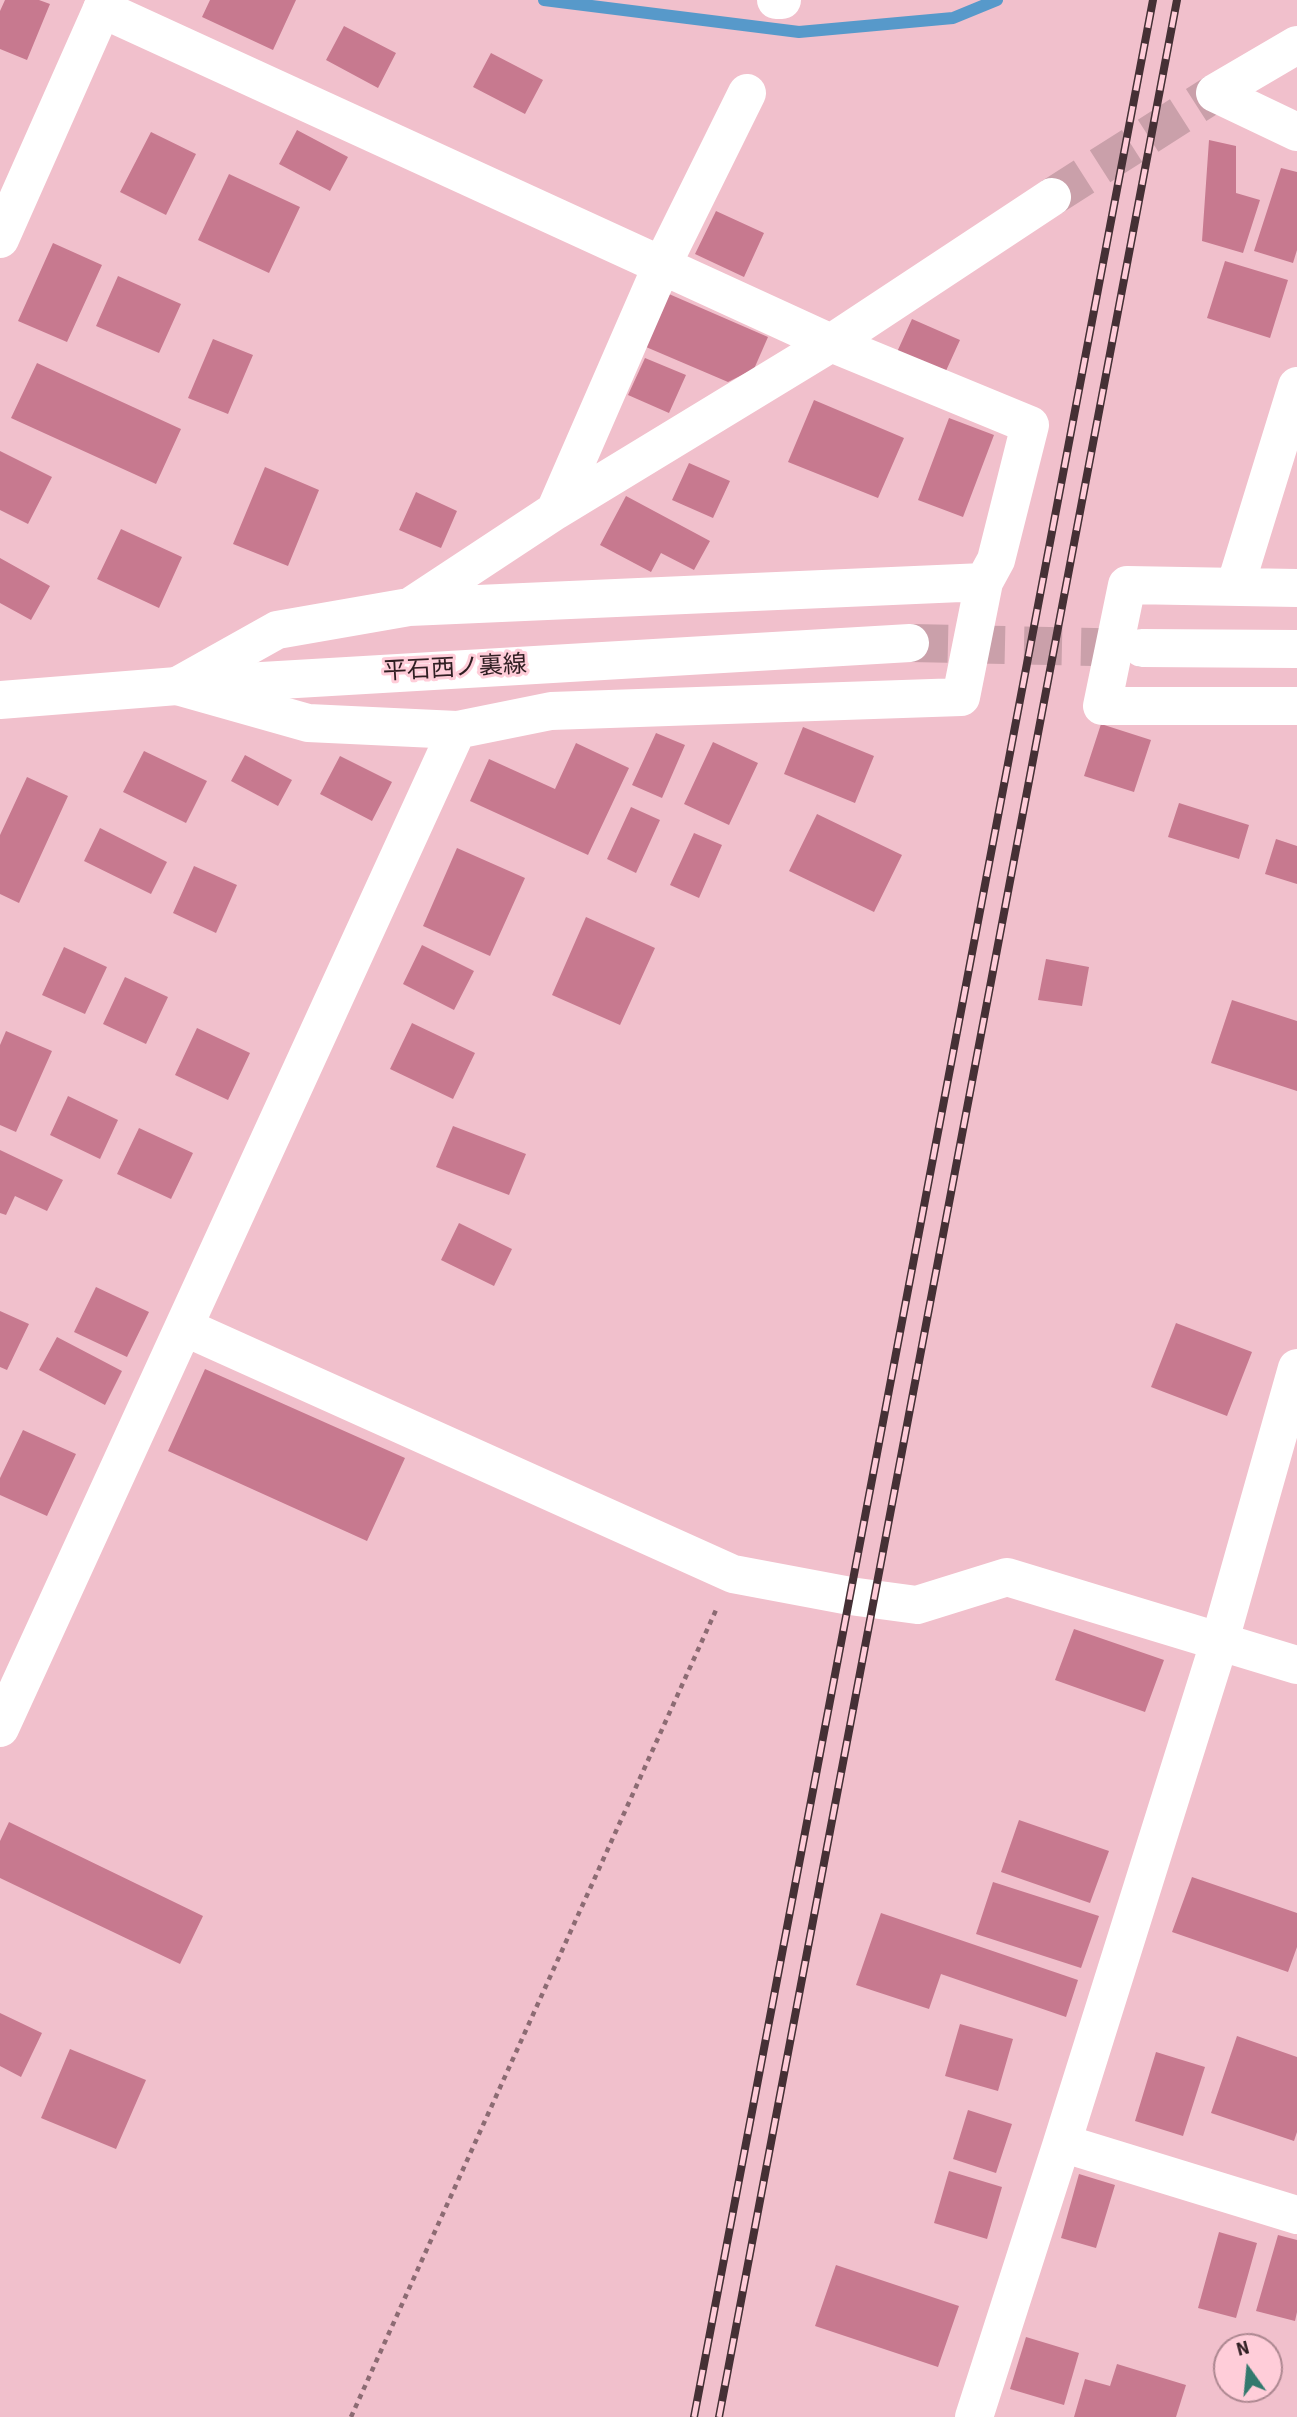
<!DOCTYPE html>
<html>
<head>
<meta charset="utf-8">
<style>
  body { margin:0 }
  #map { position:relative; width:1297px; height:2417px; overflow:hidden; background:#f1c0cc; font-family:"Source Sans 3",sans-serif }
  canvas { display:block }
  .north { position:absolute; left:1213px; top:2333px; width:70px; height:70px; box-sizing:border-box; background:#ffcdd9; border:2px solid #ac8790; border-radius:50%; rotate:345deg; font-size:19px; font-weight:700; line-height:28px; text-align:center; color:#301e22 }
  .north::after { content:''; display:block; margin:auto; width:24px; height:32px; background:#33796e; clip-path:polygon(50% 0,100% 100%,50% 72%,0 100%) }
</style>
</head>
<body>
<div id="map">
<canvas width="1297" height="2417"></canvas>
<div class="north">N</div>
</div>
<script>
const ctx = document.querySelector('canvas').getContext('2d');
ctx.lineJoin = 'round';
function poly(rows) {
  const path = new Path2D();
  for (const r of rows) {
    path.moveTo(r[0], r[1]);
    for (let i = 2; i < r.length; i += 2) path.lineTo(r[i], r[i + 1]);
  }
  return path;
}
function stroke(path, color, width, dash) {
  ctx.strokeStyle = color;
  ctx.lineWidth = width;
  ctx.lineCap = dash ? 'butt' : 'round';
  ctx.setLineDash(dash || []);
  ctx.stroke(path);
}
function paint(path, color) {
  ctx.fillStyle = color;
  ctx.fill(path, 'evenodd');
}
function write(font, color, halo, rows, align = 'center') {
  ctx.font = font + ' "Source Sans 3","Noto Sans JP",sans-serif';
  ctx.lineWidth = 6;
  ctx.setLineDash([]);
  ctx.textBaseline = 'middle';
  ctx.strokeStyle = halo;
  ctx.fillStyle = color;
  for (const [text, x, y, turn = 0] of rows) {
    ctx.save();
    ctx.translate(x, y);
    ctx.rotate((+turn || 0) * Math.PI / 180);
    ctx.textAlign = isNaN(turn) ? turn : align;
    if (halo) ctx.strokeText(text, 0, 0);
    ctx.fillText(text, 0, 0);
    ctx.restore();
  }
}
const stream = poly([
  [544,0,799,32,953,18,997,0]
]);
const building = poly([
  [5,0,39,0,50,4,27,60,0,49,0,11],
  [210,0,296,0,273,50,202,17],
  [344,26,396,53,378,88,326,60],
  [491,53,543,80,525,114,473,87],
  [297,130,348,157,330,191,279,164],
  [151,132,196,154,166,215,120,192],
  [1209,140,1236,146,1236,193,1260,200,1243,253,1202,241],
  [1281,168,1297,172,1297,250,1293,263,1254,251],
  [229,174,300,207,269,273,198,240],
  [716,211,764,233,744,277,695,254],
  [53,243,102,265,67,342,18,321],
  [1225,261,1288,280,1270,338,1207,318],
  [118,276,181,304,159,353,96,326],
  [669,294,768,337,754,369,728,382,646,347],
  [912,319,960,340,945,373,897,352],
  [213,339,253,355,228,414,188,398],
  [645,358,686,375,669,413,628,395],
  [37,363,181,429,156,484,11,418],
  [814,400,904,438,878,498,788,462],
  [949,418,994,435,963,517,918,500],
  [0,451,52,477,28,524,0,510],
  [689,463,730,481,713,518,672,500],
  [265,467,319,490,288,566,233,544],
  [416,492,457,511,441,548,399,530],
  [626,496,710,541,694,570,661,553,651,572,600,545],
  [121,529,182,557,159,608,97,579],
  [0,558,50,586,31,620,0,603],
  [1101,724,1151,740,1134,792,1084,776],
  [803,727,874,756,855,803,784,774],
  [656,733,685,745,662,798,632,785],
  [713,742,758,763,729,825,684,804],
  [576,743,629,768,588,855,470,801,489,759,555,789],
  [144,751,207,781,186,823,123,792],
  [245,755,292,780,278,806,231,781],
  [340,756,392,782,372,821,320,794],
  [27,777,68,796,19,903,0,894,0,835],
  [1179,803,1249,825,1239,859,1168,837],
  [631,807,660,820,636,873,607,859],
  [817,814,902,855,874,912,789,871],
  [100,828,167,862,151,894,84,861],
  [694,833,722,845,699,898,670,885],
  [1276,839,1297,846,1297,884,1265,874],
  [457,848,525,878,490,956,423,926],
  [194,866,237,885,216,933,173,913],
  [586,917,655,948,620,1025,552,995],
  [422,945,474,971,454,1010,403,984],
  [64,947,107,967,85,1014,42,995],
  [1046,959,1089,967,1082,1006,1038,1000],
  [125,977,168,997,146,1044,103,1024],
  [1232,1000,1297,1021,1297,1091,1211,1063],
  [412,1023,475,1053,453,1099,390,1069],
  [197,1028,250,1053,228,1100,175,1075],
  [6,1031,52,1051,16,1132,0,1125,0,1045],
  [68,1096,118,1120,100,1159,50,1135],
  [453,1126,526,1154,509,1195,436,1167],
  [139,1128,193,1153,171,1199,117,1174],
  [0,1150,63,1180,47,1211,15,1196,6,1215,0,1213],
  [459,1223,512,1249,494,1286,441,1260],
  [96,1287,149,1312,127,1357,74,1332],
  [0,1311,29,1324,7,1370,0,1367],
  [1176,1323,1252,1352,1227,1416,1151,1387],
  [57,1337,122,1371,105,1405,39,1370],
  [205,1369,405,1458,367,1541,168,1451],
  [23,1430,76,1454,47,1516,0,1495,0,1478],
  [1074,1629,1164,1660,1145,1712,1055,1680],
  [1019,1820,1109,1851,1090,1903,1001,1872],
  [9,1822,203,1916,180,1964,0,1878,0,1841],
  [1192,1877,1297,1913,1297,1947,1288,1972,1172,1932],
  [993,1882,1099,1916,1081,1968,976,1934],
  [881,1913,1078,1980,1066,2017,941,1974,929,2009,856,1985],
  [0,2013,42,2033,21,2077,0,2066],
  [960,2024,1013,2039,998,2091,945,2076],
  [1237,2036,1297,2057,1297,2132,1294,2141,1211,2113],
  [70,2049,146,2080,116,2149,41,2118],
  [1156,2052,1205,2067,1183,2136,1135,2121],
  [968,2110,1012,2124,996,2173,953,2159],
  [949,2171,1002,2187,987,2239,934,2223],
  [1079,2174,1115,2185,1096,2248,1061,2238],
  [1219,2232,1257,2243,1236,2318,1198,2308],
  [1278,2235,1297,2240,1297,2312,1295,2321,1256,2311],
  [836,2265,959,2306,938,2367,815,2326],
  [1026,2337,1079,2353,1064,2405,1010,2389],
  [1117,2364,1186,2385,1176,2417,1074,2417,1085,2379,1110,2386]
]);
const minorTunnel = poly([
  [1052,197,1215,93]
]);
const secondaryTunnel = poly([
  [910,643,1142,648]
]);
const path = poly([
  [351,2417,716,1610]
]);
const minor = poly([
  [776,0,782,0],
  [102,9,831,343,1030,425,996,560,984,582],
  [1215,93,1297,45],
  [1215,93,1297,132],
  [555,511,662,265,747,93],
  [984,582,961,697,551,711,457,730,308,723,177,686,277,630,409,607,984,582],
  [1235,587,1297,386],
  [1297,588,1127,585,1102,706,1297,706],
  [411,606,555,511,831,343,1052,197],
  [184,1327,733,1574,850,1596,917,1605,1007,1577,1297,1665],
  [1297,1368,1220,1640,1062,2143,1297,2215],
  [0,1728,457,730],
  [974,2417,1062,2143]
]);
const tertiary = poly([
  [0,239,106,0]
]);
const secondary = poly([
  [1142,648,1297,649],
  [0,700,177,686,910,643]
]);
const rail = poly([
  [694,2417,1153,0],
  [719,2417,1177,0]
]);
const streetNames = [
  ["平石西ノ裏線",455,670,-3]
];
stroke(stream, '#5799ca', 12);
paint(building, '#c7798f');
stroke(minorTunnel, '#caa0aa', 38, [38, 19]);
stroke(secondaryTunnel, '#caa0aa', 38, [38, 19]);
stroke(path, '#8c6b73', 4.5, [5, 5]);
stroke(minor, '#fff', 38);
stroke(tertiary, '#fff', 38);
stroke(secondary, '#fff', 38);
stroke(rail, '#453035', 8);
stroke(rail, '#ffcdd9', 5, [16]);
write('24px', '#301e22', '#ffcdd9', streetNames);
</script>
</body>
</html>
